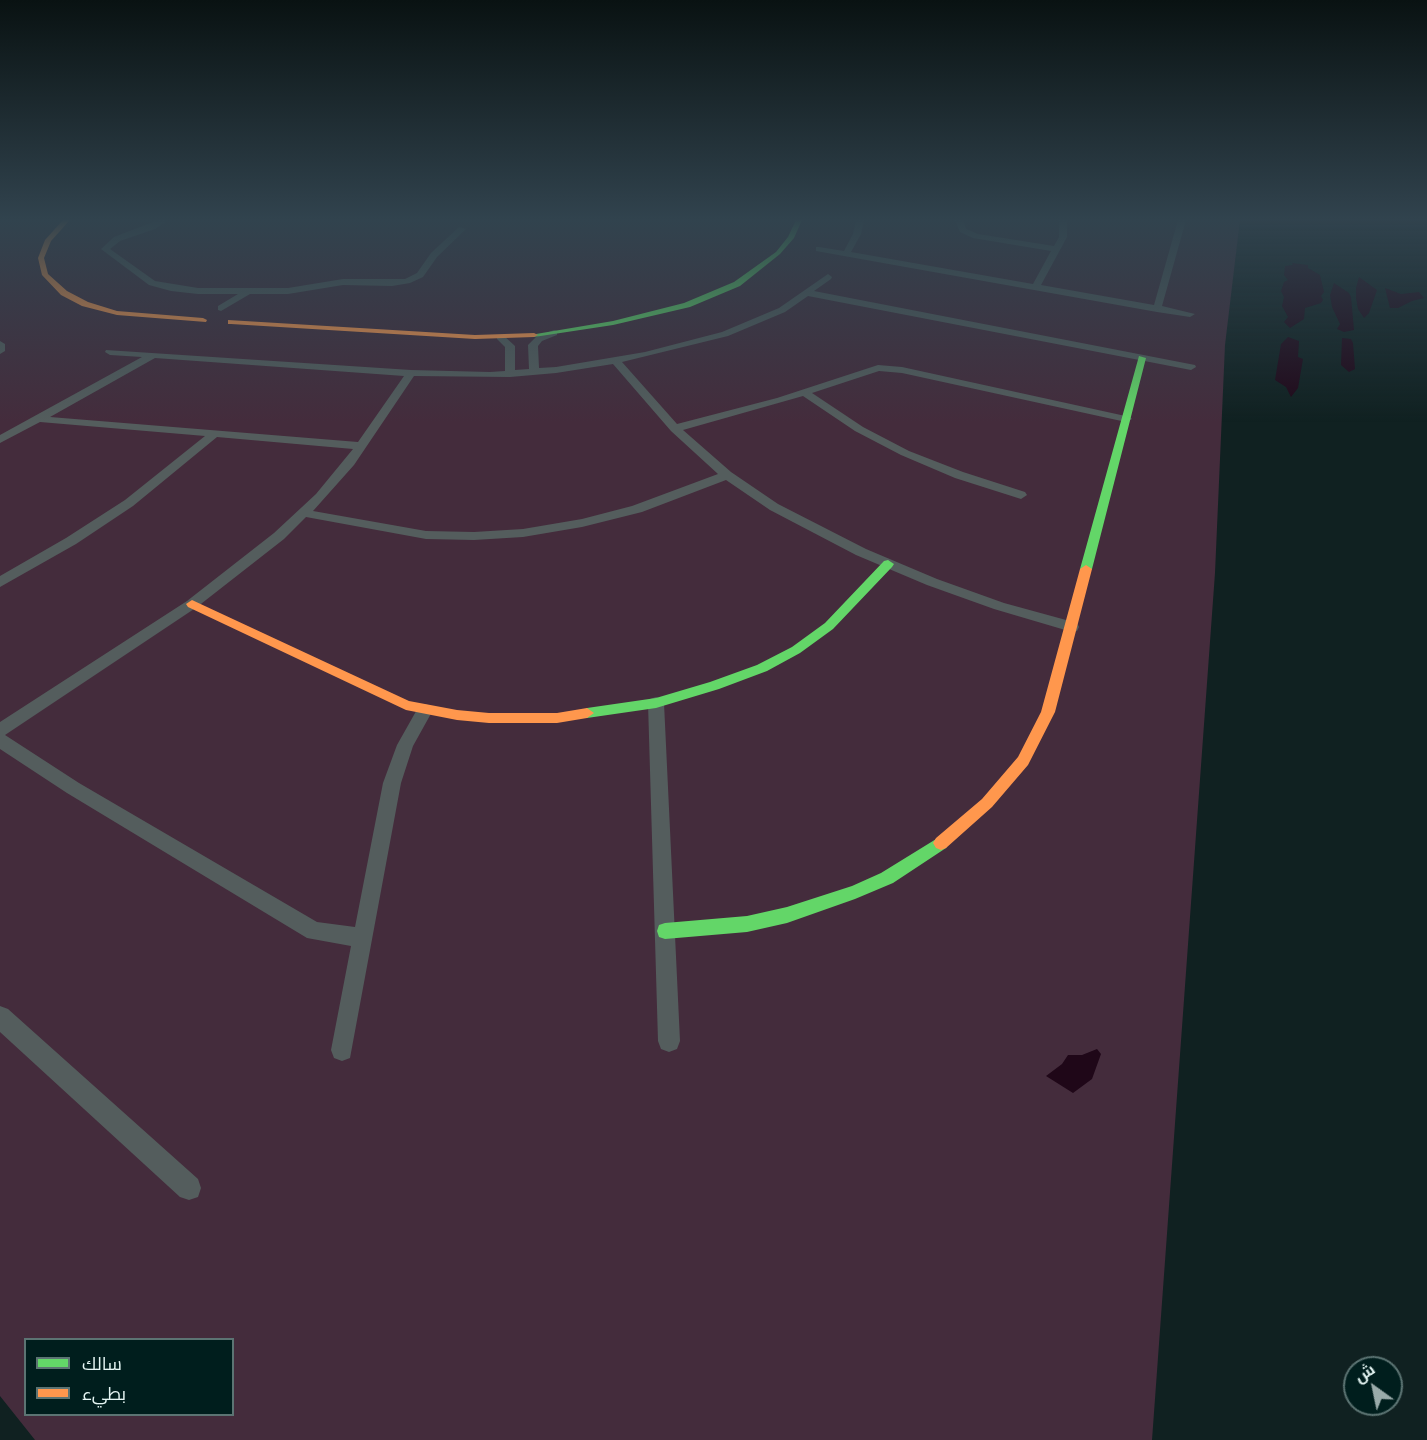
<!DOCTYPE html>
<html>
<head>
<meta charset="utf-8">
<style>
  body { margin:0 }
  #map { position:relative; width:1427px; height:1440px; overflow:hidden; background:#102121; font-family:"Golos Text",Cairo,sans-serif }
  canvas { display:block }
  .legend { position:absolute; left:24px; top:1338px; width:210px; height:78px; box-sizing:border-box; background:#001e1d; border:2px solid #5c7473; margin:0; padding:8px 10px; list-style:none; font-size:18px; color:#e5f6f4 }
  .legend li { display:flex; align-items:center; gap:12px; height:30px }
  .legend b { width:30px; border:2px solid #5c7473 }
  .north { position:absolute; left:1343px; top:1356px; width:60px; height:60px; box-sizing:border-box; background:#001e1d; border:2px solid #5c7473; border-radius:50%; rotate:327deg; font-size:16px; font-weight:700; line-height:24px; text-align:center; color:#e5f6f4 }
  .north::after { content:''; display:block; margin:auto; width:21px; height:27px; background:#9aabaa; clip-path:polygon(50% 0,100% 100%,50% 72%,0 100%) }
</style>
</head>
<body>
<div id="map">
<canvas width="1427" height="1440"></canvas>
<ul class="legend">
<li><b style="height:8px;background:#63d668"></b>سالك</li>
<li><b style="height:8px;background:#ff974d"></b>بطيء</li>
</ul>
<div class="north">ش</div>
</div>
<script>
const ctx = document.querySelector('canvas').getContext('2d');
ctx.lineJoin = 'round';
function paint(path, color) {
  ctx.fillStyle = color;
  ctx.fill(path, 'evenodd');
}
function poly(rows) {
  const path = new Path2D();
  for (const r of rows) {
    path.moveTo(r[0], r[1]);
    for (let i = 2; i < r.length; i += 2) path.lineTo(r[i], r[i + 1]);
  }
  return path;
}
const green = poly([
  [0,220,1240,220,1225,345,1215,573,1152,1440,35,1440,0,1396],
  [26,1340,232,1340,232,1414,26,1414]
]);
const water = poly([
  [1292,263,1308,265,1308,268,1320,275,1324,292,1321,296,1323,300,1321,303,1305,308,1304,319,1290,328,1284,322,1288,317,1282,306,1284,297,1281,291,1284,282,1288,280,1284,275,1285,266,1293,265],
  [1359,277,1377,290,1369,313,1364,318,1358,309,1356,298,1356,288],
  [1334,283,1349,293,1351,297,1354,330,1344,332,1337,329,1340,324,1332,307,1330,295],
  [1385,288,1401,294,1419,292,1424,298,1412,301,1398,308,1390,308],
  [1288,337,1299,341,1298,357,1303,359,1298,388,1291,397,1286,387,1275,380,1281,344],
  [1342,338,1351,339,1353,343,1355,369,1349,372,1341,365],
  [1097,1049,1101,1054,1092,1079,1073,1093,1046,1076,1062,1064,1068,1055,1082,1055]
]);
const street = poly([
  [158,220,168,220,155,229,120,241,110,249,155,281,198,288,288,288,343,279,405,279,417,273,431,253,459,227,466,229,437,257,423,277,410,283,392,286,343,285,288,294,250,294,221,311,218,310,218,306,238,294,198,294,171,291,149,285,101,249,114,237,158,220],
  [856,220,864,220,861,234,851,252,1033,284,1051,251,973,238,960,232,955,220,963,220,966,229,978,234,1054,246,1059,237,1059,220,1067,220,1067,237,1041,285,1154,305,1178,220,1186,220,1162,306,1195,314,1190,317,1157,312,816,251,816,247,819,247,844,251,853,234,856,220],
  [828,274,832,277,831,279,814,291,1195,365,1196,367,1191,370,808,296,785,312,728,336,622,362,677,424,777,398,878,365,902,367,1130,417,1132,419,1126,422,902,373,879,371,812,393,863,427,909,451,963,472,1025,492,1027,495,1021,499,955,478,901,455,855,431,803,396,683,430,731,472,778,504,866,549,937,579,1004,603,1077,623,1079,627,1077,631,1072,632,994,609,927,585,856,555,770,510,726,480,642,512,582,527,523,537,474,540,426,539,306,517,284,539,197,607,5,735,79,783,317,922,355,927,383,783,397,745,419,706,425,704,431,706,433,710,413,746,401,783,350,1058,342,1061,334,1058,331,1050,351,946,307,938,67,793,0,749,0,722,187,601,274,533,316,494,353,449,217,437,133,506,76,544,0,587,0,576,66,538,125,500,205,436,40,422,0,443,0,435,142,357,110,355,105,352,106,350,411,370,490,372,505,371,505,347,497,339,497,335,503,335,515,346,515,370,529,369,528,345,536,337,554,330,557,331,557,335,542,341,538,346,539,368,556,367,645,352,722,332,779,308,828,274],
  [155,358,404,376,358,442,50,417,155,358],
  [613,364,671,431,718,474,632,506,582,519,523,529,474,532,426,531,313,511,354,465,414,376,510,377,556,373,613,364],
  [0,341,5,344,5,351,0,354,0,341],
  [656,697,662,699,664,703,680,1041,677,1049,669,1052,661,1049,658,1041,648,703,650,699,656,697],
  [0,1006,8,1009,198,1179,201,1188,198,1197,189,1200,180,1197,0,1032,0,1006]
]);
const fast = poly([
  [796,220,802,220,794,238,780,254,740,286,690,307,613,325,534,337,530,335,613,321,684,303,734,282,776,252,788,237,796,220],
  [1139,356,1146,358,1092,569,1086,573,1080,569,1139,356],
  [888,560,894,564,892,567,833,629,800,653,767,671,719,689,656,708,587,718,580,713,587,708,656,698,710,682,757,665,792,647,825,623,884,561,888,560],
  [941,836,946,838,949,843,946,848,893,883,855,899,787,923,747,932,665,939,659,937,657,931,659,925,665,923,747,916,787,907,852,886,881,873,941,836]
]);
const slow = poly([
  [63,220,70,220,51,241,44,258,48,274,67,291,88,302,117,311,203,318,207,320,206,322,117,315,82,306,61,295,42,275,38,258,45,240,63,220],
  [228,320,475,335,534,333,538,335,534,337,475,339,231,324,228,324,228,320],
  [1086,565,1092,569,1055,712,1028,765,992,807,946,848,941,850,936,848,933,843,936,838,982,799,1018,757,1041,712,1080,569,1086,565],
  [192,600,409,701,457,710,489,713,557,713,587,708,594,713,587,718,557,723,489,723,457,720,406,710,188,607,186,604,192,600]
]);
paint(green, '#442c3c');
paint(water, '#1f0718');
paint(street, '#545d5d');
paint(fast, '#63d668');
paint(slow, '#ff974d');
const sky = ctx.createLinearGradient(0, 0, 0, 422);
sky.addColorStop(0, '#091212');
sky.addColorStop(0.52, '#31434e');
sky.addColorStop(1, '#31434e00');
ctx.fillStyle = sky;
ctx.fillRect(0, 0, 1427, 422);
</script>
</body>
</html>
